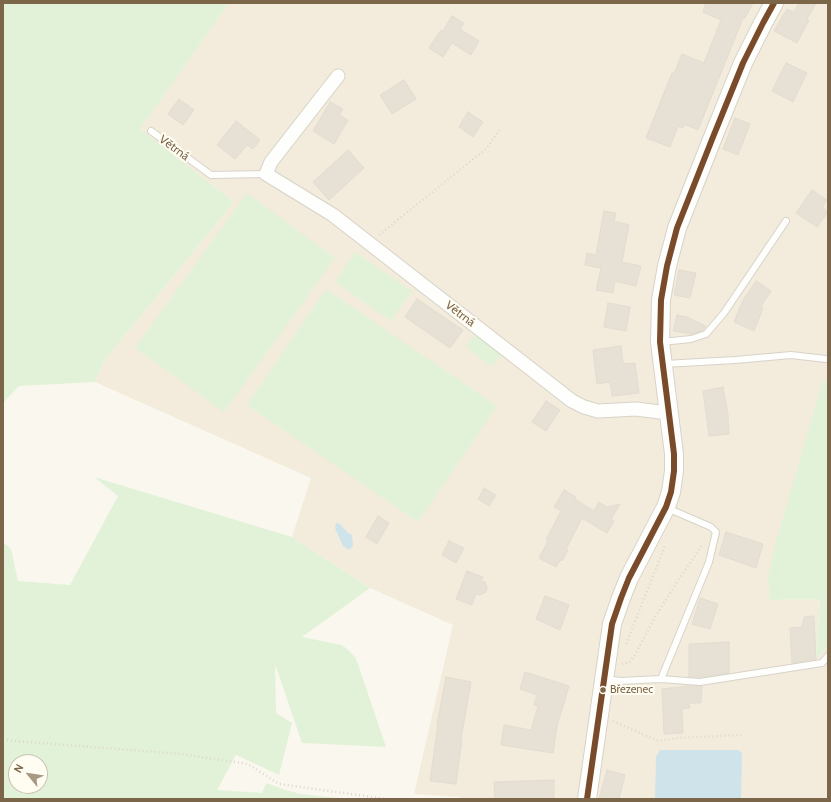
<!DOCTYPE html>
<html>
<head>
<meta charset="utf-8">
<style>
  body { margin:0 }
  #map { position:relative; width:831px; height:802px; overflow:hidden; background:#faf7ee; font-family:Cabin,sans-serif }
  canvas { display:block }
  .frame { position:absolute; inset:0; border:4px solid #7c664a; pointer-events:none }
  .north { position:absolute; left:8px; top:754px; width:40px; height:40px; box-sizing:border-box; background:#fffdf2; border:1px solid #cbc1af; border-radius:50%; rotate:300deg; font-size:11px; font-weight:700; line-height:16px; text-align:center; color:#7c664a }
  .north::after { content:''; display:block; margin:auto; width:14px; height:18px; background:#a89983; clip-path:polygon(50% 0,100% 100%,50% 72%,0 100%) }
</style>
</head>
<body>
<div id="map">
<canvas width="831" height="802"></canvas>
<div class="frame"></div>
<div class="north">N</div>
</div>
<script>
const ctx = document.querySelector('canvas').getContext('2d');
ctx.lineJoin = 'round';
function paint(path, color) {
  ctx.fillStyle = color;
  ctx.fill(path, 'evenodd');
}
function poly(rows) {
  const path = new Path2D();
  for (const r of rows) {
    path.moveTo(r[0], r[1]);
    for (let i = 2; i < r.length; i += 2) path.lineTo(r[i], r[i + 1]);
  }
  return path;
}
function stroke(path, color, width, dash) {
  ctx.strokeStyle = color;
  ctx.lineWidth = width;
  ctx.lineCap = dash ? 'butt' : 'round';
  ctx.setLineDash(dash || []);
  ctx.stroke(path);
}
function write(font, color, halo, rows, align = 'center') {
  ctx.font = font + ' Cabin,sans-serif';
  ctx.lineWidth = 4;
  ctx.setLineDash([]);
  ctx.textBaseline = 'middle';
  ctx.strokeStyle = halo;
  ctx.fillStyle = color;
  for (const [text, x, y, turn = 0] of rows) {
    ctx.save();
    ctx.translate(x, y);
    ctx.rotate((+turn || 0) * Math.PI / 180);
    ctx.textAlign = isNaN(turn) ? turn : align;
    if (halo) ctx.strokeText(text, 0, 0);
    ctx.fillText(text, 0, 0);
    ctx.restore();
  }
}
const residential = poly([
  [229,3,828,3,828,382,823,380,770,600,820,599,816,658,828,646,828,799,459,799,459,797,414,794,453,625,370,588,292,537,311,478,95,382,104,361,234,202,139,129]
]);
const green = poly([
  [3,3,229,3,140,129,234,202,104,361,95,382,19,386,3,403],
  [247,193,335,258,224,412,135,348],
  [355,252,412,291,391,321,335,282],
  [326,289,497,406,418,522,247,405],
  [475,335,501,355,492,367,466,347],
  [823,380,828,382,828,646,816,659,820,599,770,600,768,576,776,542],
  [94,477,292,537,370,588,302,637,341,645,346,648,355,657,358,664,386,747,302,743,275,664,276,713,292,723,279,775,236,755,217,790,262,793,266,783,286,790,301,794,347,799,3,799,3,542,11,549,18,581,70,585,118,496],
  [16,762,40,762,40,786,16,786]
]);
const water = poly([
  [336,523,340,524,348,533,352,535,353,546,349,550,343,546,335,528],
  [660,750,738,750,742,753,741,799,655,799,656,757]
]);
const building = poly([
  [706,3,753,3,745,18,743,18,698,130,684,124,683,128,678,126,670,147,646,138,672,73,674,74,682,54,704,63,721,20,703,12,706,3],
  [799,3,816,3,807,19,809,20,797,43,774,31,787,9,794,12,799,3],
  [452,16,464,23,460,29,479,41,471,55,452,43,443,57,429,48,441,30,443,31,452,16],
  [786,63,807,73,793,102,772,91,786,63],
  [404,80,416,99,392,114,380,95,404,80],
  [179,99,194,110,183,125,168,114,179,99],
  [330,102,343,109,339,115,348,120,334,144,313,131,330,102],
  [468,112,483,122,473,137,459,127,468,112],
  [735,118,750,124,738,155,723,149,735,118],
  [236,121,260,140,253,149,247,145,235,159,217,145,236,121],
  [348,150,364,168,329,200,313,182,348,150],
  [812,190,827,200,822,207,828,212,817,227,796,213,812,190],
  [604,211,616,213,614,221,629,225,622,262,641,266,636,286,615,281,613,293,596,290,601,268,585,265,587,253,596,255,604,211],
  [679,270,696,273,690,298,674,295,679,270],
  [756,281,771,291,761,306,763,308,754,331,734,322,743,300,756,281],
  [417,299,463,330,450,348,405,317,417,299],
  [608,303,630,307,626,331,604,327,608,303],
  [677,315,687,317,706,326,703,330,693,334,673,331,677,315],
  [621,346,623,364,635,363,639,393,612,396,610,382,597,384,593,350,621,346],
  [723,387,728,415,729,434,709,436,703,391,723,387],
  [546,401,560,410,546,431,532,422,546,401],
  [484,488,496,495,489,506,478,499,484,488],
  [564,490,576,497,575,499,594,511,599,502,607,507,620,504,611,519,614,521,607,533,582,518,566,549,568,550,562,561,560,560,556,567,539,558,548,541,546,540,561,511,554,507,564,490],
  [378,516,389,523,377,544,366,537,378,516],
  [726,532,763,544,756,568,719,555,726,532],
  [449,541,464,548,456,563,442,555,449,541],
  [467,571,483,577,481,581,485,582,487,588,486,592,480,595,476,594,472,605,456,599,467,571],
  [545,596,569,605,560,630,536,619,545,596],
  [700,598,718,604,710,629,692,624,700,598],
  [814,616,816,659,792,663,790,628,802,627,804,617,814,616],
  [729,642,729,673,700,677,689,677,689,644,729,642],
  [525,672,569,686,557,726,553,753,501,745,504,725,531,730,538,706,534,705,537,695,520,689,525,672],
  [446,677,471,682,461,739,462,739,456,784,430,781,438,724,437,724,446,677],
  [689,686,702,686,701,703,689,703,690,708,682,709,683,733,664,734,662,689,689,686],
  [607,770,625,775,619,799,599,799,607,770],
  [554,780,554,799,495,799,494,782,554,780]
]);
const path = poly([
  [379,235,487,148,500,129],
  [626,644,665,546],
  [622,664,629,663,636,653,654,619,677,582,703,544],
  [613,721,658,741,677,738,742,735],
  [3,740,181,754,248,764,279,784,387,799]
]);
const lane = poly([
  [151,131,211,175,266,174],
  [662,342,691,339,706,334,724,313,786,221],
  [664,364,735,360,791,355,826,359],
  [606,679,620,681,661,679,700,682,822,663,828,656],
  [661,679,709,562,716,532,711,527,667,508]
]);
const street = poly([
  [338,76,271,162,266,174,333,215,572,401,584,407,598,411,636,409,668,413]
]);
const secondary = poly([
  [587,799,612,624,621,598,629,578,666,507,671,492,674,471,674,454,660,342,661,300,667,266,677,228,713,137,743,63,763,23,774,3]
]);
const bus1 = poly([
  [587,799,612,624,621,598,629,578,666,507,671,492,674,471,674,454,660,342,661,300,667,266,677,228,713,137,743,63,763,23,774,3]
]);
const markers = [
  [603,690,3.5,"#7c664a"]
];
const busNames = [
  ["Březenec",610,690]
];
const streetNames = [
  ["Větrná",174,148,36],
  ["Větrná",460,314,37]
];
paint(residential, '#f3ecdc');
paint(green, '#e2f2d8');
paint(water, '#cfe3eb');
paint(building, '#e7e0d5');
stroke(building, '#e3dcd0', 1);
stroke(lane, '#d7d3c9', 8);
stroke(street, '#d7d3c9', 15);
stroke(secondary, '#d8d3c9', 20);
stroke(path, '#ddd7ce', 2.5, [1, 3]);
stroke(lane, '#fefefc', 6);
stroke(street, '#fefefc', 13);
stroke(secondary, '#fefefc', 18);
stroke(bus1, '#7a4b2a', 6);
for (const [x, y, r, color] of markers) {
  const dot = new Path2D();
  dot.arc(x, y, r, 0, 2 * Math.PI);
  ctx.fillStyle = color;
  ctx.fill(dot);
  stroke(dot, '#fffdf2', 1.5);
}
write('11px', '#7c664a', '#fffdf2', busNames, 'left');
write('12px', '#7c664a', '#fffdf2', streetNames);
</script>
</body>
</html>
